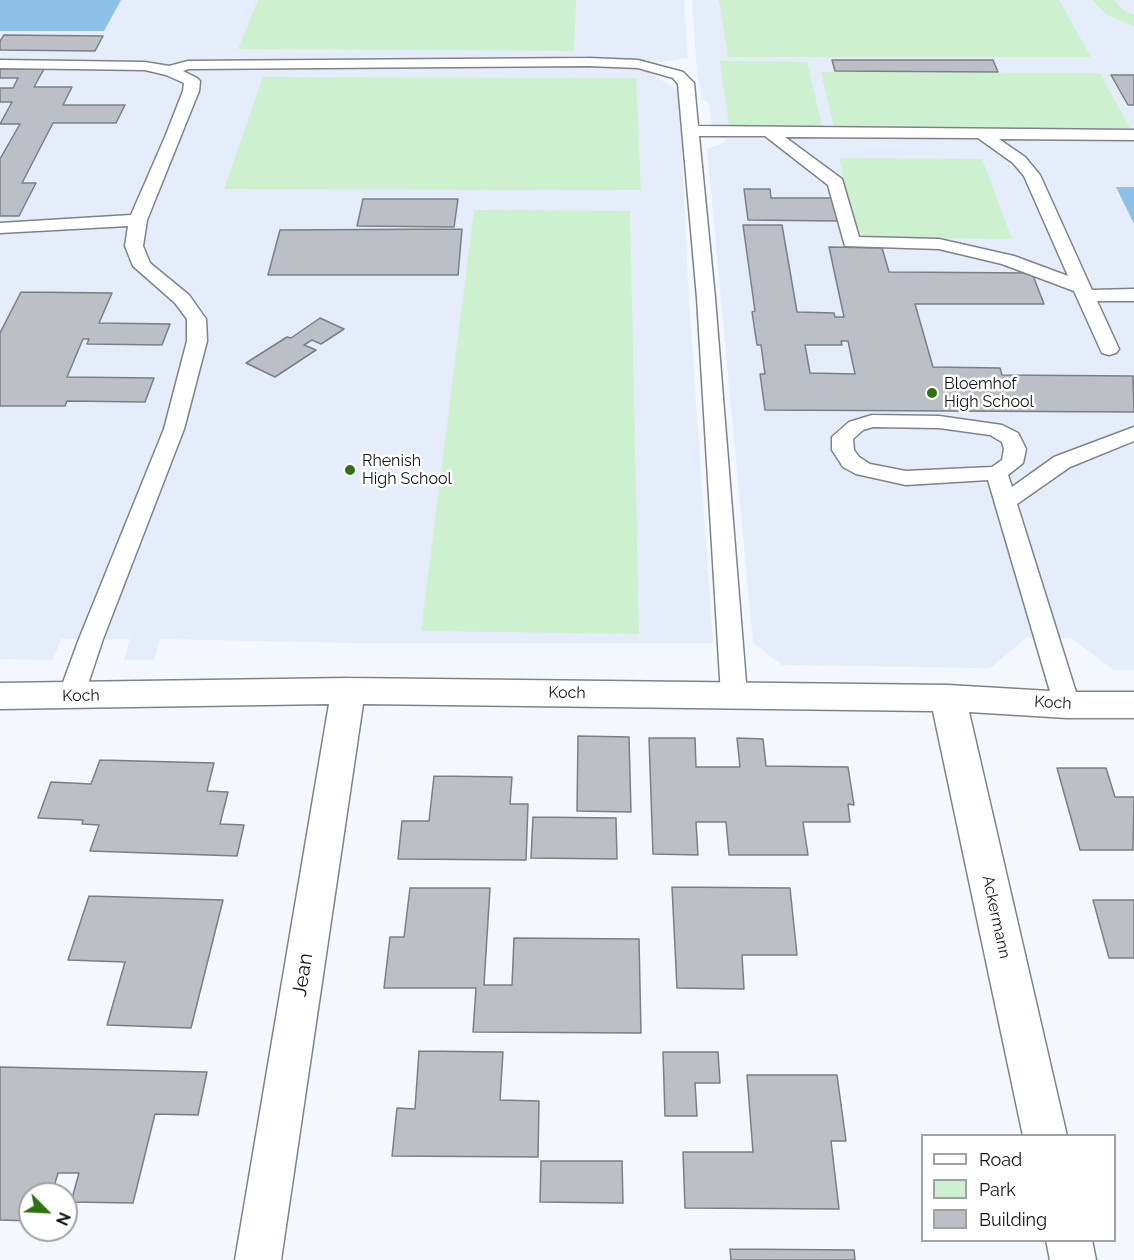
<!DOCTYPE html>
<html>
<head>
<meta charset="utf-8">
<style>
  body { margin:0 }
  #map { position:relative; width:1134px; height:1260px; overflow:hidden; background:#f4f8fe; font-family:Raleway,sans-serif }
  canvas { display:block }
  .legend { position:absolute; left:921px; top:1134px; width:195px; height:108px; box-sizing:border-box; background:#fff; border:2px solid #a0a1a2; margin:0; padding:8px 10px; list-style:none; font-size:18px; color:#121416 }
  .legend li { display:flex; align-items:center; gap:12px; height:30px }
  .legend b { width:30px; border:2px solid #a0a1a2 }
  .north { position:absolute; left:18px; top:1182px; width:60px; height:60px; box-sizing:border-box; background:#fff; border:2px solid #a0a1a2; border-radius:50%; rotate:114deg; font-size:16px; font-weight:700; line-height:24px; text-align:center; color:#121416 }
  .north::after { content:''; display:block; margin:auto; width:21px; height:27px; background:#2f7311; clip-path:polygon(50% 0,100% 100%,50% 72%,0 100%) }
</style>
</head>
<body>
<div id="map">
<canvas width="1134" height="1260"></canvas>
<ul class="legend">
<li><b style="height:8px;background:#fff"></b>Road</li>
<li><b style="height:16px;background:#cdf0ce"></b>Park</li>
<li><b style="height:16px;background:#bcc0c6"></b>Building</li>
</ul>
<div class="north">N</div>
</div>
<script>
const ctx = document.querySelector('canvas').getContext('2d');
ctx.lineJoin = 'round';
function paint(path, color) {
  ctx.fillStyle = color;
  ctx.fill(path, 'evenodd');
}
function poly(rows) {
  const path = new Path2D();
  for (const r of rows) {
    path.moveTo(r[0], r[1]);
    for (let i = 2; i < r.length; i += 2) path.lineTo(r[i], r[i + 1]);
  }
  return path;
}
function stroke(path, color, width, dash) {
  ctx.strokeStyle = color;
  ctx.lineWidth = width;
  ctx.lineCap = dash ? 'butt' : 'round';
  ctx.setLineDash(dash || []);
  ctx.stroke(path);
}
function write(font, color, halo, rows, align = 'center') {
  ctx.font = font + ' Raleway,sans-serif';
  ctx.lineWidth = 5;
  ctx.setLineDash([]);
  ctx.textBaseline = 'middle';
  ctx.strokeStyle = halo;
  ctx.fillStyle = color;
  for (const [text, x, y, turn = 0] of rows) {
    ctx.save();
    ctx.translate(x, y);
    ctx.rotate((+turn || 0) * Math.PI / 180);
    ctx.textAlign = isNaN(turn) ? turn : align;
    if (halo) ctx.strokeText(text, 0, 0);
    ctx.fillText(text, 0, 0);
    ctx.restore();
  }
}
const built = poly([
  [0,0,684,0,688,58,654,63,650,73,679,91,689,301,713,643,352,643,160,639,154,660,124,660,130,639,61,639,53,660,0,659],
  [692,0,1134,0,1134,670,1114,670,1071,638,1026,638,990,668,782,665,753,643,707,149,726,142,724,126,712,126,709,104,702,99,697,72]
]);
const green = poly([
  [258,0,576,0,574,51,238,49],
  [719,0,1059,0,1091,57,728,57],
  [1092,0,1114,0,1123,10,1134,15,1134,26,1107,15],
  [720,61,807,62,822,126,729,126],
  [821,72,1100,73,1130,128,834,127],
  [263,77,636,78,641,190,224,189],
  [839,158,982,159,1012,239,857,238],
  [474,210,630,211,639,634,421,631]
]);
const water = poly([
  [0,0,121,0,104,31,0,31],
  [1116,187,1134,187,1134,224]
]);
const building = poly([
  [4,35,103,36,95,51,0,50,0,41,4,35],
  [832,60,993,60,998,72,835,71,832,60],
  [0,69,44,69,34,87,72,87,63,105,125,105,116,123,53,123,22,183,36,183,19,216,0,216,0,159,20,124,0,124,12,102,0,102,0,88,13,88,18,78,0,78,0,69],
  [1111,75,1134,75,1134,105,1128,105,1111,75],
  [744,189,770,189,771,198,833,198,838,221,748,220,744,189],
  [363,199,458,199,454,227,357,226,363,199],
  [743,225,782,225,797,312,834,313,835,317,844,317,829,247,882,248,889,272,1032,273,1044,304,915,304,933,367,1000,368,1002,375,1133,376,1134,412,765,410,760,374,765,374,761,345,757,345,752,312,755,311,743,225],
  [841,341,848,341,855,374,810,373,805,345,842,345,841,341],
  [462,229,458,275,268,275,280,230,462,229],
  [21,292,112,293,99,323,170,324,162,345,87,344,89,339,83,339,67,377,154,378,145,402,67,401,65,406,0,406,0,333,21,292],
  [320,318,344,329,321,344,312,340,304,345,316,350,275,377,246,363,287,337,291,338,320,318],
  [578,736,629,737,631,812,577,811,578,736],
  [649,738,695,738,696,767,740,767,737,738,763,739,766,766,848,767,854,805,848,804,850,822,803,822,808,855,729,855,726,822,696,822,698,855,653,854,649,738],
  [100,760,214,763,207,791,228,792,220,824,244,825,237,856,90,851,99,825,82,824,83,820,38,818,51,782,91,784,100,760],
  [1057,768,1106,768,1115,797,1134,797,1133,850,1080,850,1057,768],
  [434,776,512,777,510,804,528,804,526,860,398,859,402,821,429,821,434,776],
  [533,817,616,818,617,859,531,858,533,817],
  [672,887,790,888,797,955,742,955,744,989,677,988,672,887],
  [410,888,490,888,484,985,512,985,514,938,639,939,641,1033,473,1032,476,988,384,988,390,937,404,937,410,888],
  [89,896,223,900,191,1028,107,1025,125,962,68,960,89,896],
  [1093,900,1134,900,1134,958,1109,958,1093,900],
  [419,1051,503,1052,500,1100,539,1101,538,1157,392,1156,397,1108,415,1109,419,1051],
  [663,1052,718,1052,720,1083,695,1083,697,1116,665,1116,663,1052],
  [0,1067,207,1072,198,1115,155,1114,133,1203,71,1202,79,1173,58,1173,52,1194,30,1194,30,1221,0,1220,0,1067],
  [747,1075,837,1075,846,1141,831,1141,839,1209,685,1208,683,1152,753,1152,747,1075],
  [541,1161,622,1161,623,1203,540,1202,541,1161],
  [730,1249,854,1250,855,1260,731,1260,730,1249]
]);
const service = poly([
  [588,58,638,60,683,72,694,83,698,126,1134,130,1134,140,999,139,1025,157,1040,175,1092,290,1134,289,1134,301,1097,301,1119,349,1116,353,1109,355,1102,353,1074,291,1002,264,939,249,845,246,828,185,765,136,699,136,715,298,747,695,743,702,734,704,725,702,721,695,697,298,678,84,673,78,638,68,588,66,189,69,183,71,197,78,200,81,199,91,147,220,143,246,150,263,189,295,206,319,207,341,184,429,103,639,84,696,80,703,71,705,62,703,58,696,79,639,164,429,187,341,187,319,175,303,133,266,125,246,128,226,0,233,0,223,131,215,165,137,183,91,184,83,166,75,145,70,0,68,0,60,145,62,169,66,188,61,588,58],
  [785,137,978,138,1013,163,1024,176,1068,276,1014,256,939,239,859,237,842,179,785,137],
  [872,415,939,416,1002,425,1018,433,1026,449,1023,463,1008,475,1012,487,1054,457,1134,427,1134,441,1070,467,1017,504,1080,705,1076,712,1067,714,1058,712,1054,705,988,480,906,485,856,474,843,467,832,450,832,437,849,422,872,415],
  [873,427,939,428,990,435,1002,442,1004,449,1002,460,992,467,906,471,870,464,859,457,854,450,853,439,863,430,873,427]
]);
const minor = poly([
  [348,678,948,685,1067,692,1134,692,1134,718,1067,718,969,712,1067,1136,1023,1136,933,711,363,704,281,1260,235,1260,329,704,0,709,0,683,348,678],
  [1046,1240,1092,1240,1096,1260,1050,1260,1046,1240]
]);
const markers = [
  [932,393,6,"#2f7311"],
  [350,470,6,"#2f7311"]
];
const poiNames = [
  ["Bloemhof",944,384],
  ["High School",944,402],
  ["Rhenish",362,461],
  ["High School",362,479]
];
const streetNames = [
  ["Koch",567,693,1],
  ["Koch",81,696,-1],
  ["Koch",1053,703,3],
  ["Ackermann",996,917,78]
];
const nearStreetnames = [
  ["Jean",303,975,-81]
];
paint(built, '#e5edfa');
paint(green, '#cdf0ce');
paint(water, '#8bc1e7');
paint(building, '#bcc0c6');
stroke(building, '#7b7f84', 1.5);
stroke(service, '#7f8388', 3);
stroke(minor, '#7f8388', 3);
paint(service, '#fff');
paint(minor, '#fff');
for (const [x, y, r, color] of markers) {
  const dot = new Path2D();
  dot.arc(x, y, r, 0, 2 * Math.PI);
  ctx.fillStyle = color;
  ctx.fill(dot);
  stroke(dot, '#fff', 2);
}
write('16px', '#121416', '#fff', poiNames, 'left');
write('16px', '#121416', '#fff', streetNames);
write('20px', '#121416', '#fff', nearStreetnames);
</script>
</body>
</html>
